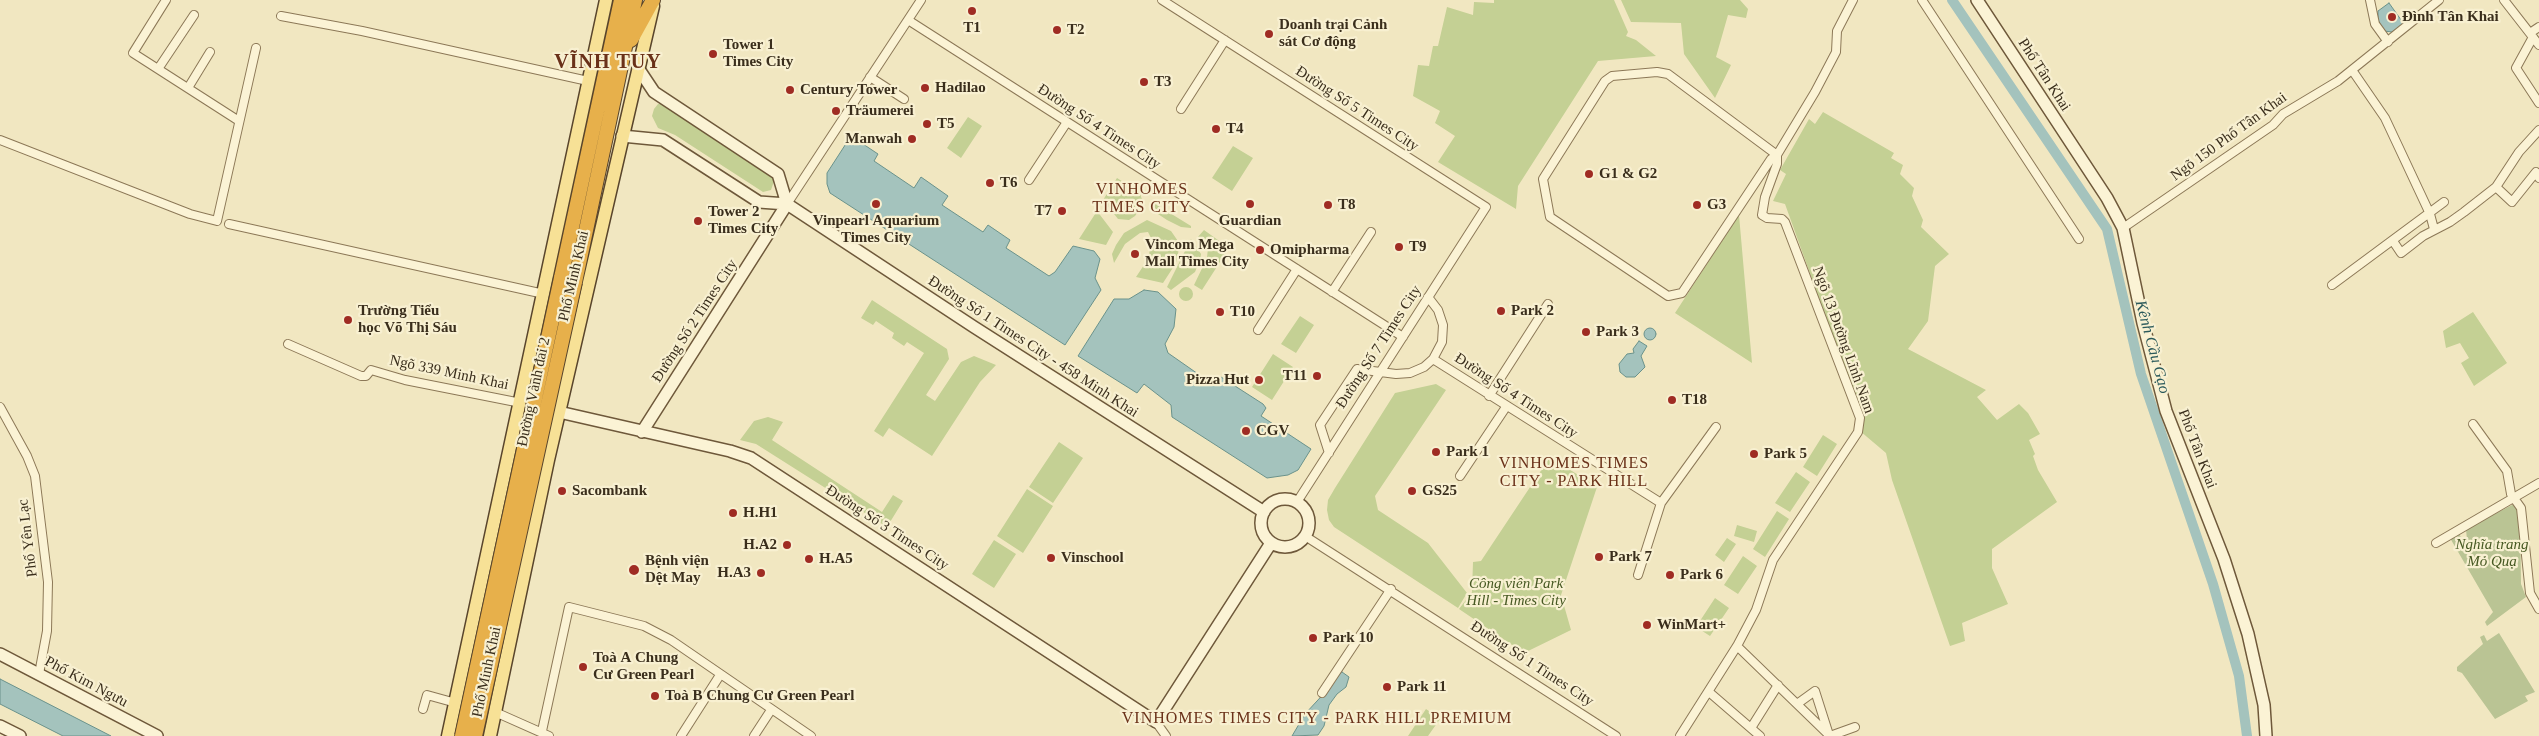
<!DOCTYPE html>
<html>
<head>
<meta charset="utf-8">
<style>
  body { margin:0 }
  canvas { display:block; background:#f1e7c1 }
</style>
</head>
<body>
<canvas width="2539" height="736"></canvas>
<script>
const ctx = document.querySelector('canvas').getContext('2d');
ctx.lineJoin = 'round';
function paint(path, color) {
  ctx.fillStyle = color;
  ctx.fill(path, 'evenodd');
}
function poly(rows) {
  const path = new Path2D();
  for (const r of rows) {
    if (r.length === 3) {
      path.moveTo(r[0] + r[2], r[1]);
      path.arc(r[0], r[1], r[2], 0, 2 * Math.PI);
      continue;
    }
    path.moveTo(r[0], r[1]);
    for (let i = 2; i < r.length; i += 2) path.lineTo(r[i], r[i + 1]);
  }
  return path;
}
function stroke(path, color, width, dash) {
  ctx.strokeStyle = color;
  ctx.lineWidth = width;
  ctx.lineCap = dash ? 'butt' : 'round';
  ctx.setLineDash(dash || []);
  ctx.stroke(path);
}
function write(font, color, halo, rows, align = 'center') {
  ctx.font = font + ' Georgia,serif';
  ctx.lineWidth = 4.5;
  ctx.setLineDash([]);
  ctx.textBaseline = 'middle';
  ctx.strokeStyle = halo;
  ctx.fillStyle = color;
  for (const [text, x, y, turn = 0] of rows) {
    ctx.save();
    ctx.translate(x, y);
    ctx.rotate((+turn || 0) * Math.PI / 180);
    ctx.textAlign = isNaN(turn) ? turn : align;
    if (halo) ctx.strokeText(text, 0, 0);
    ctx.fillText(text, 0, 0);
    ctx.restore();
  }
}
const green = poly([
  [1494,0,1614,0,1628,32,1626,36,1636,40,1656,56,1598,61,1518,186,1516,209,1438,162,1455,136,1435,123,1440,111,1413,96,1418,65,1429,66,1433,46,1438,46,1447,7,1473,15,1474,2,1494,3],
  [1621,0,1740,0,1748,9,1746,18,1728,15,1716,57,1731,65,1715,98,1684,54,1681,23,1631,22],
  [658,104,666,104,771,176,774,181,771,190,763,192,675,135,658,128,652,116,654,109],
  [1823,112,1894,153,1891,158,1903,165,1900,174,1914,188,1912,196,1923,220,1921,227,1949,254,1935,266,1928,321,1908,349,1986,390,1977,397,1997,420,2019,404,2028,413,2040,434,2029,440,2035,454,2033,456,2038,470,2057,502,1992,549,1992,568,2008,604,1962,623,1965,641,1950,646,1892,480,1886,453,1860,431,1862,418,1785,204,1773,201,1786,174,1780,170,1809,119,1815,124],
  [968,117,982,126,961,158,947,148],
  [1233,146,1253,158,1232,191,1212,178],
  [1117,178,1140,193,1142,200,1142,206,1135,216,1129,220,1118,219,1103,200],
  [1152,202,1191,226,1191,228,1181,227,1167,220,1158,214],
  [1097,211,1113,232,1106,245,1079,239],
  [1739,215,1752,363,1675,313],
  [1147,220,1171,231,1180,244,1176,263,1163,283,1136,277,1148,259,1152,240,1148,232,1140,233,1125,244,1114,263,1112,254,1116,245,1124,233],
  [1204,230,1229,248,1202,290,1194,285,1207,258,1208,247,1197,238],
  [1191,239,1201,254,1200,260,1195,272,1171,290,1167,287],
  [1186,294,7],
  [872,300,947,349,949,359,926,395,935,401,961,362,974,356,996,365,980,382,932,456,889,428,883,437,874,431,924,353,907,342,904,346,892,338,894,333,876,321,873,325,861,318],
  [2473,312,2507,363,2474,386,2461,363,2469,358,2460,343,2446,348,2443,331],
  [1300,316,1314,325,1296,353,1281,344],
  [1273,354,1293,367,1272,400,1252,387],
  [1436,384,1446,390,1375,496,1378,510,1428,543,1467,593,1458,608,1334,527,1329,520,1327,510,1328,500,1335,488,1395,393],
  [768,417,783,422,772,440,882,512,893,495,903,501,887,527,756,444,740,440,754,421],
  [1823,435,1837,444,1817,476,1803,467],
  [1059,442,1083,458,1053,503,1029,487],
  [1550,457,1597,487,1561,595,1571,630,1524,653,1459,609,1472,592,1473,562,1481,561],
  [1796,472,1810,482,1790,512,1775,503],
  [1027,489,1053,506,1023,553,997,536],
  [1777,511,1789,519,1765,557,1753,549],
  [1737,525,1757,531,1754,542,1734,536],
  [1727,538,1736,544,1724,562,1715,555],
  [994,540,1016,554,994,588,972,574],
  [1743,556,1757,566,1738,594,1724,585],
  [1715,598,1729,608,1710,636,1696,627],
  [1426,709,1440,719,1428,736,1408,736]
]);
const cemetery = poly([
  [2514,504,2520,513,2521,584,2526,597,2487,626,2485,622,2493,612,2450,538,2459,533,2463,542,2467,540,2466,529],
  [2499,633,2535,692,2525,696,2528,701,2495,719,2462,673,2457,671,2457,667,2483,644,2480,637,2484,635,2487,641]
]);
const water = poly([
  [2389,3,2404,24,2392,32,2384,31,2378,20,2378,11,2389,3],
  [851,136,878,154,874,161,914,188,921,177,948,196,942,205,983,232,988,225,1010,240,1006,248,1049,276,1055,272,1073,246,1094,251,1100,259,1095,278,1101,290,1065,345,830,193,827,184,827,173,851,136],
  [1144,290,1158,292,1176,309,1174,327,1165,344,1168,353,1211,383,1217,377,1221,377,1263,404,1266,408,1261,416,1311,449,1298,470,1288,475,1267,478,1172,417,1171,405,1144,384,1137,393,1078,356,1114,299,1129,299,1144,290],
  [1650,334,6],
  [1639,341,1647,346,1641,356,1645,367,1635,377,1626,377,1620,372,1619,364,1627,354,1634,353,1633,349,1639,341],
  [1342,672,1349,677,1346,687,1337,694,1329,705,1324,726,1318,735,1292,736,1305,714,1329,688,1334,676,1342,672],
  [0,679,111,736,63,736,0,704,0,679]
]);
const canal = poly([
  [1952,0,2107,229,2141,374,2213,584,2239,676,2247,736]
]);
const street = poly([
  [166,0,133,53,239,121],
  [1162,0,1486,207,1297,502],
  [1922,0,2079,239],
  [2370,0,2375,24,2388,42],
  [2504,0,2539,45],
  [281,16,362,31,588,81],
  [908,20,1403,337],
  [2530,33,2539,27],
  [2533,37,2516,68,2539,103],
  [158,69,194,15],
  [2352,70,2385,118,2430,214,2434,229],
  [870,77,904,99],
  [188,88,210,52],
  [1181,109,1225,40],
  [0,140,190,214,217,221,256,48],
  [1777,155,1668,74,1657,72,1612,76,1605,81,1543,179,1550,217,1668,296,1682,293,1771,159,1777,155,1815,92,1836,52,1837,31,1853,0],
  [1029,180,1067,122],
  [2496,187,2512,202,2536,172,2539,178],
  [787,204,921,0],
  [229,224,544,294],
  [2123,228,2273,125,2283,114,2338,81,2439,0],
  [2393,241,2401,253,2423,236,2450,222,2464,212,2496,187,2519,152,2539,130],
  [2332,285,2444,202],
  [1332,292,1371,232],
  [1258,330,1297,269],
  [288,344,361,376,366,376,371,370,405,380,521,403],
  [1433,359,1661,503],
  [1489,396,1548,304],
  [0,407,27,456,35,476,48,582,47,631,39,674],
  [2473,424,2507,471,2511,494,2521,508,2530,593,2539,609],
  [1329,453,1320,425,1357,369,1396,374,1410,373,1424,367,1433,359,1442,342,1443,325,1438,310,1428,297],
  [1460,476,1506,407],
  [1305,536,1616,736],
  [2436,543,2539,483],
  [1638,575,1661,503,1716,427],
  [1737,646,1830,736],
  [1709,692,1760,736],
  [1322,693,1391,589],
  [1797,704,1815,691,1829,735],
  [423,709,427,695,456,703],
  [495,712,549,736],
  [1156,722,1166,736],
  [1751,728,1778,685],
  [542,731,569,607,644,626,671,640,811,736],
  [681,736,720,675],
  [754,736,771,710],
  [1680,736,1737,646,1756,610,1773,560,1858,432,1860,418,1785,222,1782,219,1767,218,1762,215,1765,197,1777,164,1777,155],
  [1830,736,1855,727]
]);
const secondary = poly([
  [1977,0,2107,198,2123,228,2143,323,2166,411,2224,559,2248,634,2264,705,2266,736],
  [638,68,654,92,778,174,787,204],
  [622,136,663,140,759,202,787,204,974,327,1264,512],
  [559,412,730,451,751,458,1156,722,1271,543],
  [642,432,787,204],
  [1285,523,24],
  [0,654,157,736],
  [0,726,20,736]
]);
const primary = poly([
  [448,736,606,0],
  [490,736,548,460,653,6]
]);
const highway = poly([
  [631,40,653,0],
  [561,278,621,0],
  [575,282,635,0]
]);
const highwayBridge = poly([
  [462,736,561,278],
  [475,736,575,282]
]);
const markers = [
  [972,11,5,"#9f2c23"],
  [2392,17,5,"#9f2c23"],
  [1057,30,5,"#9f2c23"],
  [1269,34,5,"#9f2c23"],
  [713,54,5,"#9f2c23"],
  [1144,82,5,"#9f2c23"],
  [925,88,5,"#9f2c23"],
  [790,90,5,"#9f2c23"],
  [836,111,5,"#9f2c23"],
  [927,124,5,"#9f2c23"],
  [1216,129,5,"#9f2c23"],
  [912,139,5,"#9f2c23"],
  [1589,174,5,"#9f2c23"],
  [990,183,5,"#9f2c23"],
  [876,204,5,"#9f2c23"],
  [1250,204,5,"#9f2c23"],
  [1328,205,5,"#9f2c23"],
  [1697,205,5,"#9f2c23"],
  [1062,211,5,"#9f2c23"],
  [698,221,5,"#9f2c23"],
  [1399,247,5,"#9f2c23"],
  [1260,250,5,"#9f2c23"],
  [1135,254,5,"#9f2c23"],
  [1501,311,5,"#9f2c23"],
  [1220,312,5,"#9f2c23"],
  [348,320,5,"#9f2c23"],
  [1586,332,5,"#9f2c23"],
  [1317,376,5,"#9f2c23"],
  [1259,380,5,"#9f2c23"],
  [1672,400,5,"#9f2c23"],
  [1246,431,5,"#9f2c23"],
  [1436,452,5,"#9f2c23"],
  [1754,454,5,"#9f2c23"],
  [562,491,5,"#9f2c23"],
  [1412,491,5,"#9f2c23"],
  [733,513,5,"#9f2c23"],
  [787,545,5,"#9f2c23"],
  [1599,557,5,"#9f2c23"],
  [1051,558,5,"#9f2c23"],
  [809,559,5,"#9f2c23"],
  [634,570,6,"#9f2c23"],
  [761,573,5,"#9f2c23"],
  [1670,575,5,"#9f2c23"],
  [1647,625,5,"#9f2c23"],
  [1313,638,5,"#9f2c23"],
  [583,667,5,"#9f2c23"],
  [1387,687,5,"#9f2c23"],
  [655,696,5,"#9f2c23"]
];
const poiNames = [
  ["Đình Tân Khai",2402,17],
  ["Doanh trại Cảnh",1279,25],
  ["sát Cơ động",1279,42],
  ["T1",972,28,"center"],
  ["T2",1067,30],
  ["Tower 1",723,45],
  ["Times City",723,62],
  ["T3",1154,82],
  ["Hadilao",935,88],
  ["Century Tower",800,90],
  ["Träumerei",846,111],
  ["T5",937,124],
  ["T4",1226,129],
  ["Manwah",902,139,"right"],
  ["G1 & G2",1599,174],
  ["T6",1000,183],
  ["T8",1338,205],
  ["G3",1707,205],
  ["T7",1052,211,"right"],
  ["Tower 2",708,212],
  ["Times City",708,229],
  ["Vinpearl Aquarium",876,221,"center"],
  ["Times City",876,238,"center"],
  ["Guardian",1250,221,"center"],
  ["Vincom Mega",1145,245],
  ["Mall Times City",1145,262],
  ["T9",1409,247],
  ["Omipharma",1270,250],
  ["Trường Tiểu",358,311],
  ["học Võ Thị Sáu",358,328],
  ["Park 2",1511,311],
  ["T10",1230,312],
  ["Park 3",1596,332],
  ["T11",1307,376,"right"],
  ["Pizza Hut",1249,380,"right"],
  ["T18",1682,400],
  ["CGV",1256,431],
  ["Park 1",1446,452],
  ["Park 5",1764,454],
  ["Sacombank",572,491],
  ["GS25",1422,491],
  ["H.H1",743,513],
  ["H.A2",777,545,"right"],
  ["Park 7",1609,557],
  ["Vinschool",1061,558],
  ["H.A5",819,559],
  ["Bệnh viện",645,561],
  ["Dệt May",645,578],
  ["H.A3",751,573,"right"],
  ["Park 6",1680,575],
  ["WinMart+",1657,625],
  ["Park 10",1323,638],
  ["Toà A Chung",593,658],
  ["Cư Green Pearl",593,675],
  ["Park 11",1397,687],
  ["Toà B Chung Cư Green Pearl",665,696]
];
const streetNames = [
  ["Phố Tân Khai",2044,75,57],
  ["Đường Số 5 Times City",1357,109,33],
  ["Đường Số 4 Times City",1099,127,33],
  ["Ngõ 150 Phố Tân Khai",2229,137,-36],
  ["Phố Minh Khai",574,276,-77],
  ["Đường Số 2 Times City",695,321,-57],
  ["Ngõ 13 Đường Lĩnh Nam",1843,340,70],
  ["Đường Số 1 Times City - 458 Minh Khai",1033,347,33],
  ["Đường Số 7 Times City",1379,347,-57],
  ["Ngõ 339 Minh Khai",449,373,12],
  ["Đường Vành đai 2",534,392,-78],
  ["Đường Số 4 Times City",1516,396,33],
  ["Phố Tân Khai",2197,449,69],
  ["Đường Số 3 Times City",887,528,33],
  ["Phố Yên Lạc",28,538,-97],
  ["Đường Số 1 Times City",1532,664,33],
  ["Phố Minh Khai",487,672,-78],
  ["Phố Kim Ngưu",86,682,28]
];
const parkNames = [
  ["Nghĩa trang",2492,545],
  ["Mỏ Quạ",2492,562],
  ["Công viên Park",1516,584],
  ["Hill - Times City",1516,601]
];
const neighbourhoodNames = [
  ["VINHOMES",1142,190],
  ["TIMES CITY",1142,208],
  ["VINHOMES TIMES",1574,464],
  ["CITY - PARK HILL",1574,482],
  ["VINHOMES TIMES CITY - PARK HILL PREMIUM",1317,719]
];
const waterNames = [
  ["Kênh Cầu Gạo",2152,347,75]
];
const districtNames = [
  ["VĨNH TUY",608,63]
];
paint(green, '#c4d094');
paint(cemetery, '#bac494');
paint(water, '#a4c3bd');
stroke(water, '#6a928b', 1);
stroke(canal, '#a4c3bd', 10);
stroke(street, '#8c7857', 10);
stroke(secondary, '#6e583a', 14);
stroke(primary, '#59452c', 15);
stroke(highway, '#59452c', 16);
stroke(street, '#fbf3d5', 8);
stroke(secondary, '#fbf3d5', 11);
stroke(primary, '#f7e196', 12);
stroke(highway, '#e7b04b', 14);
stroke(highwayBridge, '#59452c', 16, []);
stroke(highwayBridge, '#e7b04b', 14);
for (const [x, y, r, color] of markers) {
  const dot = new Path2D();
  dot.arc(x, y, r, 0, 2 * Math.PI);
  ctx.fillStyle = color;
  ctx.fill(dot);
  stroke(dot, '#f8f0d1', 2);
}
write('bold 15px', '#3a2e1c', '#f8f0d1', poiNames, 'left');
write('15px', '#3a2e1c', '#f8f0d1', streetNames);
write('italic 15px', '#465822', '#f8f0d1', parkNames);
ctx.letterSpacing = '1px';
write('16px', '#6a3119', '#f8f0d1', neighbourhoodNames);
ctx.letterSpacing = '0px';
write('italic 16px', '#2b5a5b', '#f8f0d1', waterNames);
ctx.letterSpacing = '1px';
write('bold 20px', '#6a3119', '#f8f0d1', districtNames);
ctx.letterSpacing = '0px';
</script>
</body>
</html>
